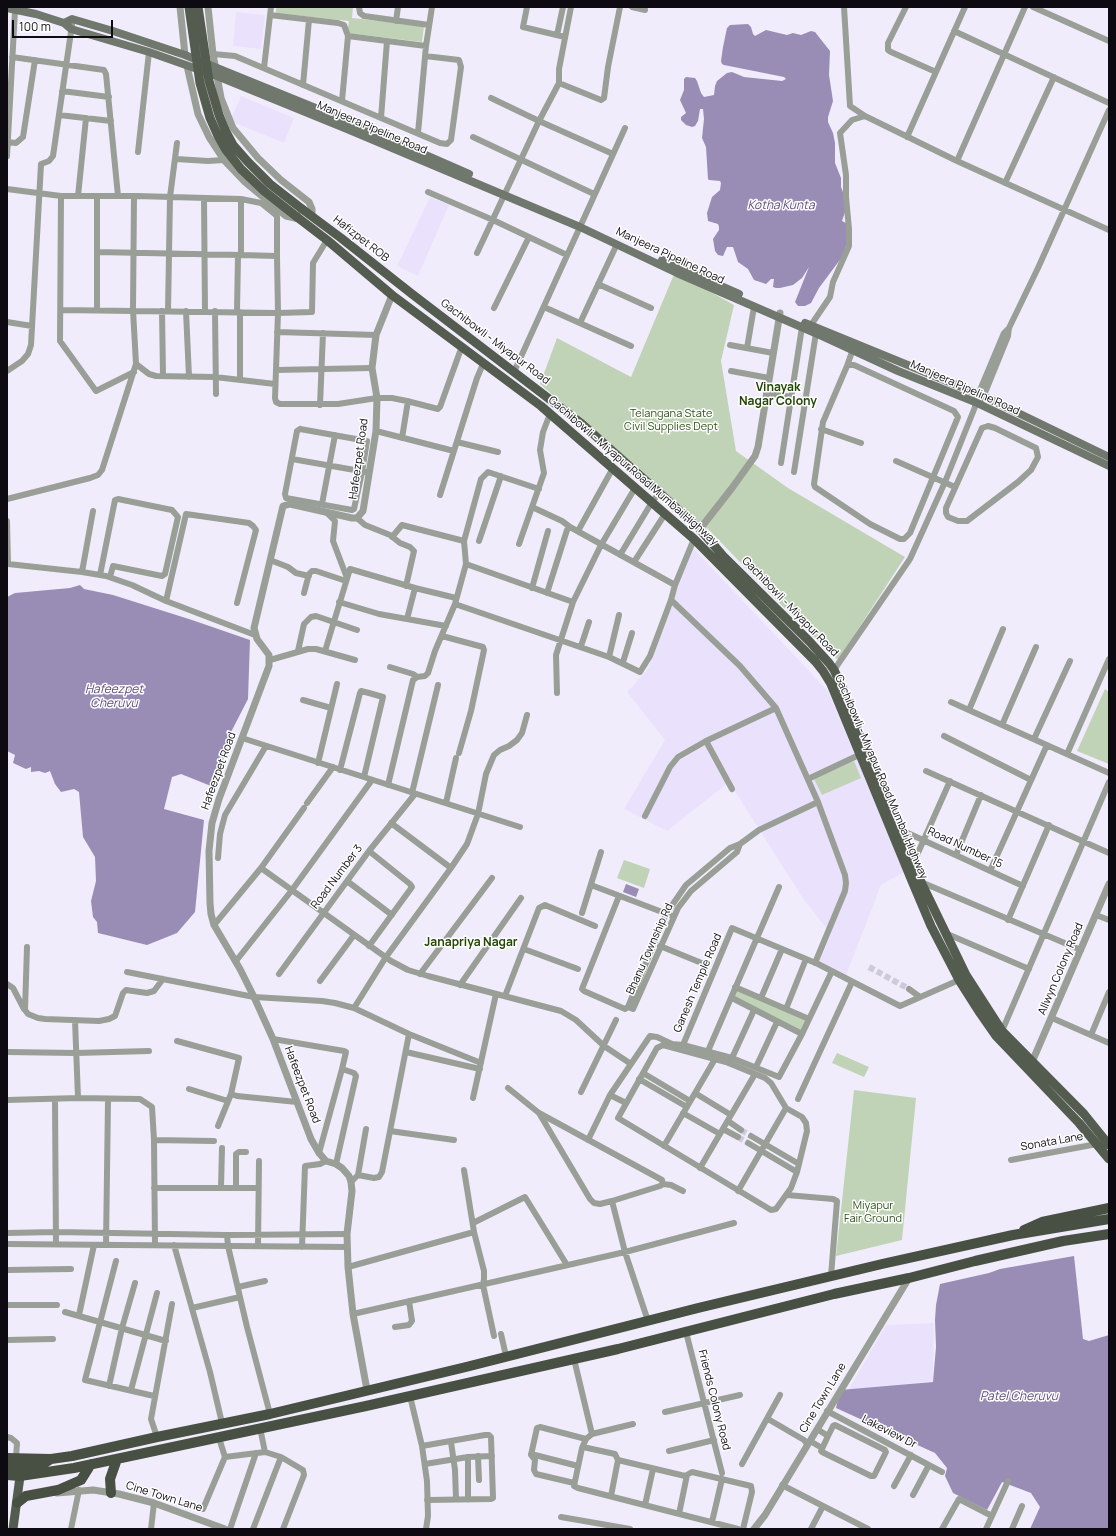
<!DOCTYPE html>
<html>
<head>
<meta charset="utf-8">
<style>
  body { margin:0 }
  #map { position:relative; width:1116px; height:1536px; overflow:hidden; background:#f1ecfc; font-family:Manrope,sans-serif }
  canvas { display:block }
  .frame { position:absolute; inset:0; border:8px solid #0d0b11; pointer-events:none }
  .scale { position:absolute; left:12px; top:20px; width:101px; height:18px; box-sizing:border-box; border:2px solid #0d0b11; border-top:0; padding-left:5px; font-size:12px; line-height:14px; white-space:nowrap; color:#0d0b11; -webkit-text-stroke:3px #fff; paint-order:stroke }
</style>
</head>
<body>
<div id="map">
<canvas width="1116" height="1536"></canvas>
<div class="frame"></div>
<div class="scale">100 m</div>
</div>
<script>
const ctx = document.querySelector('canvas').getContext('2d');
ctx.lineJoin = 'round';
function paint(path, color) {
  ctx.fillStyle = color;
  ctx.fill(path, 'evenodd');
}
function poly(rows) {
  const path = new Path2D();
  for (const r of rows) {
    path.moveTo(r[0], r[1]);
    for (let i = 2; i < r.length; i += 2) path.lineTo(r[i], r[i + 1]);
  }
  return path;
}
function stroke(path, color, width, dash) {
  ctx.strokeStyle = color;
  ctx.lineWidth = width;
  ctx.lineCap = dash ? 'butt' : 'round';
  ctx.setLineDash(dash || []);
  ctx.stroke(path);
}
function write(font, color, halo, rows, align = 'center') {
  ctx.font = font + ' Manrope,sans-serif';
  ctx.lineWidth = 3;
  ctx.setLineDash([]);
  ctx.textBaseline = 'middle';
  ctx.strokeStyle = halo;
  ctx.fillStyle = color;
  for (const [text, x, y, turn = 0] of rows) {
    ctx.save();
    ctx.translate(x, y);
    ctx.rotate((+turn || 0) * Math.PI / 180);
    ctx.textAlign = isNaN(turn) ? turn : align;
    if (halo) ctx.strokeText(text, 0, 0);
    ctx.fillText(text, 0, 0);
    ctx.restore();
  }
}
const built = poly([
  [236,12,265,15,261,49,233,46],
  [241,96,294,118,284,143,230,121],
  [430,197,449,205,418,276,397,266],
  [691,546,828,691,904,872,881,885,845,978,818,964,831,934,804,900,729,782,667,831,624,809,665,740,627,692,648,669],
  [934,1323,933,1381,848,1391,886,1325]
]);
const green = poly([
  [276,7,353,7,352,18,424,26,422,42,347,33,349,21,276,13],
  [675,272,734,305,721,361,736,451,788,488,905,557,838,660,795,619,710,531,540,384,557,338,631,377],
  [1105,689,1109,692,1109,764,1077,751],
  [854,761,861,778,822,795,814,779],
  [624,860,650,869,644,888,617,878],
  [735,987,809,1019,802,1034,732,998],
  [837,1053,869,1067,864,1077,832,1063],
  [854,1090,916,1098,902,1240,836,1256]
]);
const water = poly([
  [748,24,751,27,753,34,755,36,766,30,787,35,793,33,801,35,811,31,815,32,830,51,829,75,833,101,828,117,828,122,833,133,835,143,835,163,841,178,841,187,845,197,845,212,842,221,846,223,847,243,842,257,819,288,811,303,805,306,798,306,795,302,809,267,802,278,793,285,780,288,776,288,773,287,774,279,771,279,766,284,754,280,748,269,738,262,733,247,727,247,723,256,718,255,715,251,713,239,719,230,719,227,718,224,708,221,707,213,712,197,720,190,721,183,720,181,709,180,708,179,706,147,702,138,704,119,703,109,700,109,698,121,695,126,692,127,686,125,681,120,681,117,686,113,680,100,684,90,684,79,686,77,695,78,697,81,701,93,704,97,714,95,715,86,717,81,727,73,732,72,744,77,782,81,786,79,784,77,724,65,722,64,721,61,723,47,727,28,730,25],
  [80,585,84,589,113,595,192,620,250,640,248,699,229,736,216,788,181,774,172,777,164,809,204,820,195,912,177,933,147,945,98,933,97,922,93,917,91,901,96,881,95,857,83,837,79,792,74,789,61,792,55,784,50,771,45,773,39,771,31,772,31,767,26,769,13,763,15,755,7,751,7,642,8,642,7,597,15,593,70,588],
  [626,884,639,889,636,897,623,892],
  [1074,1256,1083,1339,1089,1341,1109,1335,1109,1529,1030,1529,1040,1507,1031,1493,1002,1482,987,1510,953,1493,945,1476,947,1468,935,1453,836,1408,840,1390,933,1382,936,1347,935,1320,936,1305,940,1284,989,1273,1000,1269]
]);
const minorTunnel = poly([
  [869,967,909,989],
  [741,1130,751,1136],
  [738,1137,748,1143]
]);
const minor = poly([
  [359,7,360,13,364,16,429,25],
  [527,7,523,27,565,37],
  [632,7,645,10],
  [844,7,850,106,865,116,957,161,1109,230],
  [906,7,888,43,888,50,891,52,936,72],
  [1033,7,1109,41],
  [270,15,338,23,344,25,348,36,426,46],
  [396,21,398,7],
  [954,31,1109,103],
  [557,35,563,7],
  [213,54,235,56,440,143,447,144,451,140,461,67,459,60,425,56],
  [12,57,104,70,106,74,118,196],
  [264,68,271,7],
  [559,83,601,100,604,98,608,67,620,7],
  [303,85,309,20],
  [62,91,109,97],
  [491,98,539,121,559,83,559,69,571,7],
  [342,101,348,36],
  [59,115,111,121],
  [381,118,387,41],
  [418,133,426,46,432,7],
  [473,137,594,194],
  [907,137,965,7],
  [7,142,16,143,23,137,35,60],
  [138,152,149,52],
  [7,156,15,10],
  [176,159,208,161,224,160],
  [957,161,1025,7],
  [1005,183,1054,77],
  [7,189,61,196,137,196,241,199,261,203,277,216,277,256],
  [428,192,493,220,567,255],
  [61,196,60,341,96,391,134,372],
  [78,196,86,118],
  [97,196,97,252,241,255,241,199],
  [204,198,205,311],
  [97,252,97,310],
  [477,253,539,121,613,154],
  [241,255,277,256,278,313,275,398,276,402,280,404,338,404,377,398,392,398,407,401,438,409,440,407,462,346],
  [598,284,651,308],
  [544,307,631,346],
  [494,308,529,237],
  [61,310,278,313,312,312,313,263,327,240],
  [162,311,163,376],
  [168,311,170,197,177,143],
  [186,311,189,377],
  [215,311,216,394],
  [237,312,238,255],
  [240,312,240,379],
  [7,322,32,326],
  [580,323,617,244],
  [811,325,830,297,833,282,849,246,849,229,846,197,846,175,840,133,852,120,865,116],
  [277,332,376,335],
  [730,345,773,353],
  [747,348,754,307],
  [136,364,149,374,156,376,215,377,275,384],
  [850,365,854,365,954,411,958,417,910,533,904,539,900,539,870,524,815,487,814,484,823,422,847,366,850,365],
  [847,366,853,349],
  [276,370,372,368],
  [7,371,22,361,28,354,31,345,41,164,49,161,53,156,72,25],
  [731,371,769,378],
  [514,372,625,128],
  [766,393,791,397],
  [982,400,1008,336,1009,328],
  [320,405,323,333],
  [988,426,995,428,1036,448,1038,457,1031,470,1018,482,967,521,958,521,948,517,946,513,946,508,982,428,988,426],
  [300,429,367,441,362,472,354,509,352,510,286,498,285,494,297,431,300,429],
  [821,429,861,443],
  [376,431,454,451],
  [402,438,408,401],
  [457,442,498,452],
  [292,459,366,472],
  [896,461,955,487],
  [781,463,802,327],
  [794,472,816,333],
  [440,495,477,378,483,364],
  [7,499,90,478,98,475,102,470,136,364,133,310,134,196],
  [322,504,335,435],
  [532,507,562,521,570,527],
  [93,511,82,572,106,576,132,585,166,601,255,635],
  [327,513,335,521,333,541,347,578],
  [357,518,365,525,390,535,400,543,410,547,414,551,406,586],
  [7,521,8,564,82,572],
  [578,531,613,468],
  [392,537,402,525,464,541],
  [479,541,501,476],
  [519,544,544,473,540,450,543,432,550,414],
  [620,555,652,502,659,493],
  [270,560,288,567,296,573,309,576],
  [634,562,665,514],
  [466,564,573,602],
  [100,575,115,500,118,499,172,510,178,517,165,574,162,576,113,566,110,577],
  [532,588,548,531],
  [304,593,309,574,312,571,316,571,346,581],
  [547,593,567,530,570,527,675,585],
  [671,600,740,666,776,708,818,802,845,875,846,883,845,891,815,963],
  [166,601,186,514,249,523,253,526,256,530,237,603],
  [339,602,379,614,446,626],
  [455,604,609,657,640,672,650,656,671,600,675,585,694,539],
  [407,619,415,588],
  [442,636,483,647,484,650,471,711,459,753],
  [581,646,589,622],
  [298,651,304,624,311,617,316,616,357,630],
  [325,651,350,569,415,588,456,598],
  [609,657,619,615],
  [270,660,308,649,316,649,355,660],
  [623,662,632,633],
  [390,667,413,674,417,677],
  [834,670,910,559,945,482,975,407,975,402,1004,333,1009,328,1038,268,1109,110],
  [557,693,556,655,573,602,601,545,635,488],
  [303,700,331,708],
  [951,702,1109,773],
  [969,710,1003,629],
  [1002,725,1036,647],
  [944,736,1031,780],
  [242,738,520,827],
  [1034,739,1070,661],
  [706,741,732,789],
  [1067,754,1109,659],
  [318,763,337,684],
  [340,770,360,693,361,691,369,693,383,697,364,777],
  [926,771,1109,853],
  [808,779,859,755],
  [388,785,413,680,417,677,425,676,428,673,435,651,455,604,466,564,464,541,481,479,488,472,539,489],
  [412,793,438,685],
  [307,803,333,767],
  [446,803,456,758],
  [645,816,670,767,678,757,706,741,776,708],
  [391,823,451,868],
  [899,829,1023,886],
  [956,855,981,795],
  [218,858,220,834,225,815,266,746],
  [913,864,950,781],
  [261,868,391,961,408,970,428,976,561,1011,576,1020,604,1046,631,1064],
  [990,871,1047,745],
  [347,881,392,915],
  [921,882,1081,950],
  [591,885,670,915],
  [619,896,582,989,584,991,625,1009,628,1007,633,1009,678,908,691,891,737,852,740,844],
  [582,913,601,852],
  [1096,915,1109,920],
  [1008,920,1049,825],
  [214,925,261,868,304,808],
  [945,933,1029,969],
  [369,946,412,887,410,884,369,851],
  [660,946,704,964],
  [27,947,25,1010,28,1014,38,1018,45,1019,99,1021,109,1019,115,1016,123,993,126,990,147,993,154,991,163,979],
  [524,949,578,969],
  [236,961,292,890,372,780],
  [127,972,254,997,322,1001,335,1003,354,1008,409,1034,481,1063],
  [279,974,369,851,415,794],
  [420,974,492,878],
  [320,981,354,935],
  [7,984,13,988,24,1009],
  [460,985,521,898],
  [735,987,809,1019],
  [909,989,920,997],
  [505,996,539,908,545,905,595,926],
  [732,998,802,1034],
  [761,998,782,949],
  [628,1007,666,914,686,885,730,848,740,844,759,830,818,802],
  [354,1008,386,957,451,868,467,844,478,814,486,774,491,762,494,755,500,750,509,746,517,740,522,733,527,715],
  [786,1009,806,959],
  [1052,1018,1109,1043],
  [75,1020,78,1098],
  [1002,1031,1109,782],
  [1091,1035,1109,992],
  [273,1039,344,1051,346,1052,342,1069,354,1073,356,1076,336,1164],
  [177,1041,239,1058,231,1094,218,1126],
  [663,1045,726,1062,765,1078,771,1083,786,1108,802,1117,806,1123,807,1131,797,1172,791,1188,776,1209,771,1210,618,1118,657,1048,663,1045],
  [683,1045,732,928,818,964,900,1006,959,980],
  [708,1051,779,887],
  [7,1052,76,1053,149,1051],
  [406,1052,480,1069],
  [732,1058,754,1010],
  [756,1067,777,1022],
  [643,1073,690,1101],
  [639,1079,687,1107],
  [508,1088,539,1113,662,1180,663,1184],
  [189,1089,228,1101],
  [581,1092,616,1020],
  [695,1093,731,1115],
  [231,1094,237,1096,297,1102],
  [610,1095,626,1103],
  [473,1098,496,994],
  [55,1099,56,1244],
  [798,1099,852,982],
  [7,1100,78,1098,140,1099,152,1107,154,1140,155,1245],
  [539,1113,590,1199,594,1203,600,1204,612,1201,660,1186,663,1184,671,1185,683,1191],
  [683,1113,720,1134],
  [728,1121,741,1130],
  [723,1129,738,1137],
  [390,1131,454,1140],
  [751,1136,799,1164],
  [154,1140,214,1141],
  [588,1140,610,1095,650,1036,657,1037,672,1044,683,1045,732,1058,779,1077,802,1034,832,971],
  [748,1143,797,1172],
  [664,1146,715,1059],
  [319,1153,342,1069],
  [1011,1160,1097,1144],
  [700,1168,755,1074],
  [464,1170,474,1232,484,1271,484,1279,483,1285,494,1336],
  [358,1175,366,1129],
  [351,1182,358,1175,374,1178,379,1177,382,1172,409,1034],
  [154,1188,258,1188],
  [221,1188,222,1148],
  [236,1188,236,1154,239,1152,246,1152],
  [738,1191,786,1108],
  [787,1195,833,1199,837,1201,831,1276],
  [612,1201,625,1252,648,1321],
  [473,1223,525,1197,567,1265],
  [7,1233,56,1232,227,1235,347,1234],
  [227,1235,228,1246,247,1327,270,1414],
  [7,1244,347,1247],
  [106,1245,108,1100],
  [174,1245,210,1372,222,1423],
  [258,1246,259,1161],
  [302,1247,305,1166,320,1164,326,1161],
  [116,1261,85,1380,154,1396],
  [348,1267,474,1232],
  [7,1270,71,1269],
  [238,1287,265,1281],
  [7,1305,57,1305],
  [192,1308,240,1297],
  [65,1312,166,1341],
  [353,1314,625,1252,734,1223],
  [79,1315,94,1245],
  [395,1327,409,1325,412,1321,409,1301],
  [686,1332,722,1473],
  [501,1334,506,1356],
  [7,1340,53,1339],
  [574,1359,592,1434],
  [109,1386,122,1328,135,1283],
  [131,1390,157,1293],
  [410,1396,422,1446,427,1481,428,1516,426,1529],
  [827,1411,942,1472],
  [665,1412,740,1395],
  [768,1419,804,1440,807,1444],
  [633,1424,592,1434,586,1439,582,1448,574,1486,578,1488,738,1529],
  [260,1428,265,1452],
  [817,1429,828,1436,833,1426,835,1425,885,1450,886,1452,874,1476,871,1476,822,1452,821,1451,828,1436],
  [7,1437,11,1438,17,1443,16,1458],
  [157,1437,151,1419,172,1304],
  [219,1438,225,1457],
  [810,1441,822,1448],
  [451,1442,455,1470,456,1499],
  [422,1446,485,1435,489,1435,491,1437,493,1498,491,1499,427,1500],
  [583,1447,615,1454,618,1460,685,1476,692,1472,751,1486,752,1492,743,1529],
  [669,1451,714,1440],
  [531,1454,578,1466],
  [478,1456,479,1480],
  [425,1464,468,1457],
  [742,1464,780,1395],
  [574,1483,536,1474,534,1470,535,1460,531,1455,537,1428,540,1427,586,1439],
  [782,1485,868,1529],
  [894,1486,911,1455],
  [913,1495,929,1465],
  [611,1496,618,1460],
  [468,1500,468,1457,492,1456],
  [645,1505,653,1469],
  [203,1509,225,1457,265,1452,281,1457,303,1470,304,1475,283,1529],
  [679,1514,687,1475],
  [561,1517,630,1529],
  [712,1522,722,1479],
  [71,1529,79,1490],
  [151,1529,154,1503],
  [230,1529,256,1453],
  [253,1529,281,1457],
  [811,1529,823,1506],
  [942,1529,959,1499,992,1516],
  [986,1529,1008,1481],
  [1012,1529,1022,1506]
]);
const tertiary = poly([
  [180,7,185,55],
  [208,7,213,54,221,98,233,128,258,158,281,180,309,202,312,209,312,217],
  [187,66,198,114,209,137,224,160,245,182,286,216,299,219],
  [700,529,732,488,755,456,758,447,780,313],
  [1032,1062,1109,884],
  [367,1390,353,1314,348,1267,347,1234,352,1191,351,1182,349,1176,342,1168,336,1164,326,1161,319,1153,311,1139,273,1039,254,997,240,969,214,925,211,914,210,903,209,851,212,823,219,799,269,666,269,655,257,639,254,628,283,506,290,504,352,518,357,518,363,511,376,431,377,398,372,368,376,335,392,295],
  [57,1493,93,1490,119,1494,154,1503,225,1529],
  [754,1529,765,1515,909,1278]
]);
const secondary = poly([
  [7,8,36,14,64,23,71,29,149,52,217,76,347,129,580,227,677,273,822,336,898,371,975,402,1109,466],
  [64,23,72,19,113,31,185,55,350,122,469,174],
  [662,260,739,294],
  [805,323,981,395,1109,457]
]);
const primary = poly([
  [302,209,341,238,412,294,582,424,700,529,723,556,809,641,829,663,834,670,843,689,857,728,921,882,966,975,1002,1031,1084,1114,1109,1145],
  [297,217,327,240,392,295,541,406,694,539,815,661,823,671,831,684,912,881,931,926,959,980,980,1013,996,1036,1079,1123,1109,1159],
  [13,1529,21,1469]
]);
const trunk = poly([
  [1024,1230,1042,1222,1109,1208],
  [7,1458,51,1459,72,1456,157,1437,270,1414,466,1367,698,1308,882,1264,1013,1235,1109,1219],
  [7,1468,38,1467,51,1459],
  [7,1475,20,1476,74,1468,366,1406,618,1349,834,1294,909,1278,975,1261,1063,1241,1109,1234],
  [111,1493,110,1479,117,1459],
  [17,1503,26,1496,58,1490,81,1480,91,1464]
]);
const primaryBridge = poly([
  [189,7,200,83,210,118,218,136,226,150,241,169,264,191,297,217],
  [198,7,209,81,219,115,226,132,233,145,248,162,270,184,302,209]
]);
const streetNames = [
  ["Manjeera Pipeline Road",372,128,23],
  ["Hafizpet ROB",361,239,38],
  ["Manjeera Pipeline Road",670,256,25],
  ["Gachibowli - Miyapur Road",495,342,37],
  ["Manjeera Pipeline Road",965,388,24],
  ["Hafeezpet Road",359,459,-82],
  ["Gachibowli - Miyapur Road Mumbai Highway",633,471,41],
  ["Gachibowli - Miyapur Road",790,607,46],
  ["Hafeezpet Road",219,771,-70],
  ["Gachibowli - Miyapur Road Mumbai Highway",881,777,67],
  ["Road Number 15",965,848,25],
  ["Road Number 3",337,877,-53],
  ["Bhanu Township Rd",650,949,-66],
  ["Allwyn Colony Road",1061,969,-67],
  ["Ganesh Temple Road",698,983,-67],
  ["Hafeezpet Road",302,1085,69],
  ["Sonata Lane",1052,1142,-10],
  ["Cine Town Lane",823,1398,-59],
  ["Friends Colony Road",714,1400,76],
  ["Lakeview Dr",889,1432,27],
  ["Cine Town Lane",164,1497,17]
];
const parkNames = [
  ["Telangana State",671,414],
  ["Civil Supplies Dept",671,427],
  ["Miyapur",873,1206],
  ["Fair Ground",873,1219]
];
const waterNames = [
  ["Kotha Kunta",781,206],
  ["Hafeezpet",114,690],
  ["Cheruvu",114,704],
  ["Patel Cheruvu",1019,1397]
];
const neighbourhoodNames = [
  ["Vinayak",778,388],
  ["Nagar Colony",778,402],
  ["Janapriya Nagar",471,943]
];
paint(built, '#eae2fd');
paint(green, '#c0d3b6');
paint(water, '#9a8db5');
stroke(minorTunnel, '#cfcad9', 6, [6, 3]);
stroke(minor, '#999e97', 6);
stroke(tertiary, '#999e97', 7);
stroke(secondary, '#70776c', 8);
stroke(primary, '#535c4f', 9);
stroke(trunk, '#475042', 10);
stroke(primaryBridge, '#535c4f', 9);
write('11px', '#0d0b11', '#fff', streetNames);
write('11px', '#30511b', '#fff', parkNames);
write('italic 12px', '#5e4a81', '#fff', waterNames);
write('bold 12px', '#224603', '#fff', neighbourhoodNames);
</script>
</body>
</html>
